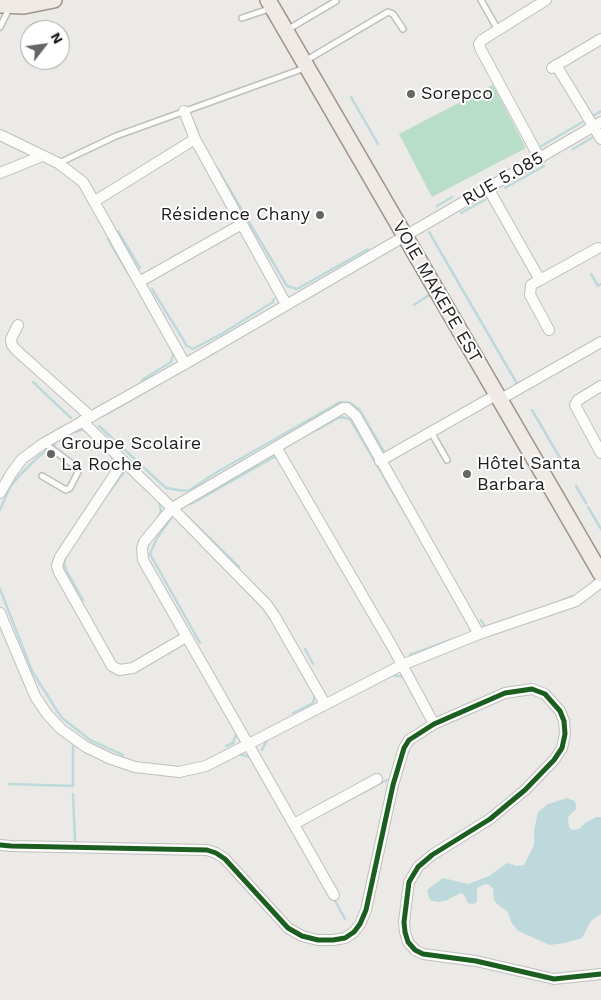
<!DOCTYPE html>
<html>
<head>
<meta charset="utf-8">
<style>
  body { margin:0 }
  #map { position:relative; width:601px; height:1000px; overflow:hidden; background:#eceae7; font-family:"Work Sans",sans-serif }
  canvas { display:block }
  .north { position:absolute; left:20px; top:20px; width:50px; height:50px; box-sizing:border-box; background:#fff; border:1px solid #a5a5a5; border-radius:50%; rotate:60deg; font-size:14px; font-weight:700; line-height:20px; text-align:center; color:#1e1e1e }
  .north::after { content:''; display:block; margin:auto; width:18px; height:22px; background:#666564; clip-path:polygon(50% 0,100% 100%,50% 72%,0 100%) }
</style>
</head>
<body>
<div id="map">
<canvas width="601" height="1000"></canvas>
<div class="north">N</div>
</div>
<script>
const ctx = document.querySelector('canvas').getContext('2d');
ctx.lineJoin = 'round';
function paint(path, color) {
  ctx.fillStyle = color;
  ctx.fill(path, 'evenodd');
}
function poly(rows) {
  const path = new Path2D();
  for (const r of rows) {
    path.moveTo(r[0], r[1]);
    for (let i = 2; i < r.length; i += 2) path.lineTo(r[i], r[i + 1]);
  }
  return path;
}
function stroke(path, color, width, dash) {
  ctx.strokeStyle = color;
  ctx.lineWidth = width;
  ctx.lineCap = dash ? 'butt' : 'round';
  ctx.setLineDash(dash || []);
  ctx.stroke(path);
}
function write(font, color, halo, rows, align = 'center') {
  ctx.font = font + ' "Work Sans",sans-serif';
  ctx.lineWidth = 4;
  ctx.setLineDash([]);
  ctx.textBaseline = 'middle';
  ctx.strokeStyle = halo;
  ctx.fillStyle = color;
  for (const [text, x, y, turn = 0] of rows) {
    ctx.save();
    ctx.translate(x, y);
    ctx.rotate((+turn || 0) * Math.PI / 180);
    ctx.textAlign = isNaN(turn) ? turn : align;
    if (halo) ctx.strokeText(text, 0, 0);
    ctx.fillText(text, 0, 0);
    ctx.restore();
  }
}
const pitch = poly([
  [493,85,526,148,432,197,399,134]
]);
const water = poly([
  [567,798,575,801,576,806,576,809,568,817,569,827,572,830,579,829,584,824,596,817,601,817,601,914,591,921,582,938,564,943,550,945,518,931,511,922,508,912,497,904,494,900,493,888,489,885,485,884,477,888,477,902,473,904,468,903,464,895,461,893,447,900,439,902,432,901,429,898,427,890,443,878,468,884,489,876,507,863,517,866,524,865,534,845,534,830,538,812,548,804]
]);
const stream = poly([
  [351,97,378,144],
  [591,117,601,111],
  [538,148,586,120],
  [573,149,595,136],
  [217,168,287,286,297,289,368,249],
  [505,188,544,166],
  [437,206,452,197],
  [461,213,486,199],
  [118,231,140,268],
  [429,232,519,387],
  [108,239,128,273],
  [591,274,598,286,601,284],
  [557,276,567,271],
  [152,289,181,336,187,346,193,349,223,333,273,302,274,299],
  [414,305,432,293],
  [142,380,171,362,174,351],
  [33,382,71,418],
  [532,410,567,470],
  [103,416,154,387],
  [99,426,166,488,178,490,188,491,217,472,340,402,350,403,359,409,386,455],
  [317,430,340,417,350,419,408,518],
  [76,432,83,429,90,435],
  [112,456,113,470],
  [576,486,586,503],
  [102,502,124,472],
  [191,504,274,457,279,460],
  [588,507,601,529],
  [0,510,10,487,20,475,38,457,55,444],
  [172,517,157,538,150,554,200,643],
  [188,517,239,567],
  [157,519,161,512,159,501],
  [61,547,97,493],
  [66,556,64,563,66,570,83,600],
  [0,589,32,671,61,717,90,740,123,755],
  [563,600,573,596],
  [481,620,485,627,487,627],
  [305,649,313,664],
  [410,655,453,639],
  [393,675,404,677],
  [293,713,313,703,315,695],
  [226,746,233,743,237,732],
  [262,750,268,738],
  [238,754,252,757],
  [9,784,73,786,73,746],
  [73,794,75,840],
  [322,814,387,780],
  [334,899,345,919]
]);
const lane = poly([
  [481,0,498,30],
  [242,18,272,8],
  [0,27,10,7],
  [287,30,336,1],
  [305,61,388,12,393,14,403,29],
  [59,163,116,136,305,68],
  [431,432,447,460],
  [42,476,66,490,70,488,78,472,71,463,44,443]
]);
const street = poly([
  [556,65,601,139],
  [552,68,601,39],
  [184,111,195,139,286,304],
  [0,135,58,163,83,182,185,364],
  [540,159,480,48,479,44,482,40,546,0],
  [0,173,42,156],
  [488,188,540,280,531,285,530,295,549,330],
  [95,201,195,139],
  [540,280,598,248],
  [139,282,242,224],
  [18,325,11,339,12,345,16,350,91,417],
  [601,386,578,400,575,405,601,453],
  [499,400,601,342],
  [82,421,172,508,267,605,274,615,325,704],
  [276,447,393,648,434,724],
  [380,461,496,395],
  [123,462,60,557,57,566,59,572,112,666,119,670,133,668,186,637],
  [0,493,11,474,22,459,44,443,185,364,601,122],
  [0,613,35,696,47,714,61,729,86,747,111,759,135,767,179,772,206,766,402,665,479,634,576,601,601,582],
  [294,824,377,779],
  [0,845,11,846,207,850,216,853,225,859,288,928,302,936,318,940,333,940,345,938,354,932,360,924,366,910,393,785,404,748,409,740,434,724,505,693,532,689,545,694,560,711,564,721,565,734,562,748,554,760,525,790,490,819,432,855,418,867,409,882,404,922,405,932,408,942,415,950,423,954,476,961,554,979,601,974],
  [334,895,143,560,142,548,144,542,172,508,343,408,347,408,356,416,479,634]
]);
const primary = poly([
  [268,0,601,574],
  [0,5,24,6,54,0]
]);
const cycleway = poly([
  [0,845,11,846,207,850,216,853,225,859,288,928,302,936,318,940,333,940,345,938,354,932,360,924,366,910,393,785,404,748,409,740,434,724,505,693,532,689,545,694,560,711,564,721,565,734,562,748,554,760,525,790,490,819,432,855,418,867,409,882,404,922,405,932,408,942,415,950,423,954,476,961,554,979,601,974]
]);
const markers = [
  [411,94,5,"#666564"],
  [320,215,5,"#666564"],
  [51,454,5,"#666564"],
  [467,474,5,"#666564"]
];
const poiNames = [
  ["Sorepco",421,94],
  ["Résidence Chany",310,215,"right"],
  ["Groupe Scolaire",61,444],
  ["La Roche",61,465],
  ["Hôtel Santa",477,464],
  ["Barbara",477,485]
];
const streetNames = [
  ["RUE 5.085",503,179,-30],
  ["VOIE MAKEPE EST",437,292,60]
];
paint(pitch, '#b8ddc8');
paint(water, '#bed9db');
stroke(stream, '#bed9db', 2.5);
stroke(lane, '#bfbfbd', 8);
stroke(street, '#bfbfbd', 12);
stroke(primary, '#9f9487', 18);
stroke(lane, '#fcfcfb', 5);
stroke(street, '#fcfcfb', 10);
stroke(primary, '#efeae5', 15);
stroke(cycleway, '#1b5e20', 5);
for (const [x, y, r, color] of markers) {
  const dot = new Path2D();
  dot.arc(x, y, r, 0, 2 * Math.PI);
  ctx.fillStyle = color;
  ctx.fill(dot);
  stroke(dot, '#fff', 2);
}
write('18px', '#1e1e1e', '#fff', poiNames, 'left');
write('18px', '#1e1e1e', '#fff', streetNames);
</script>
</body>
</html>
